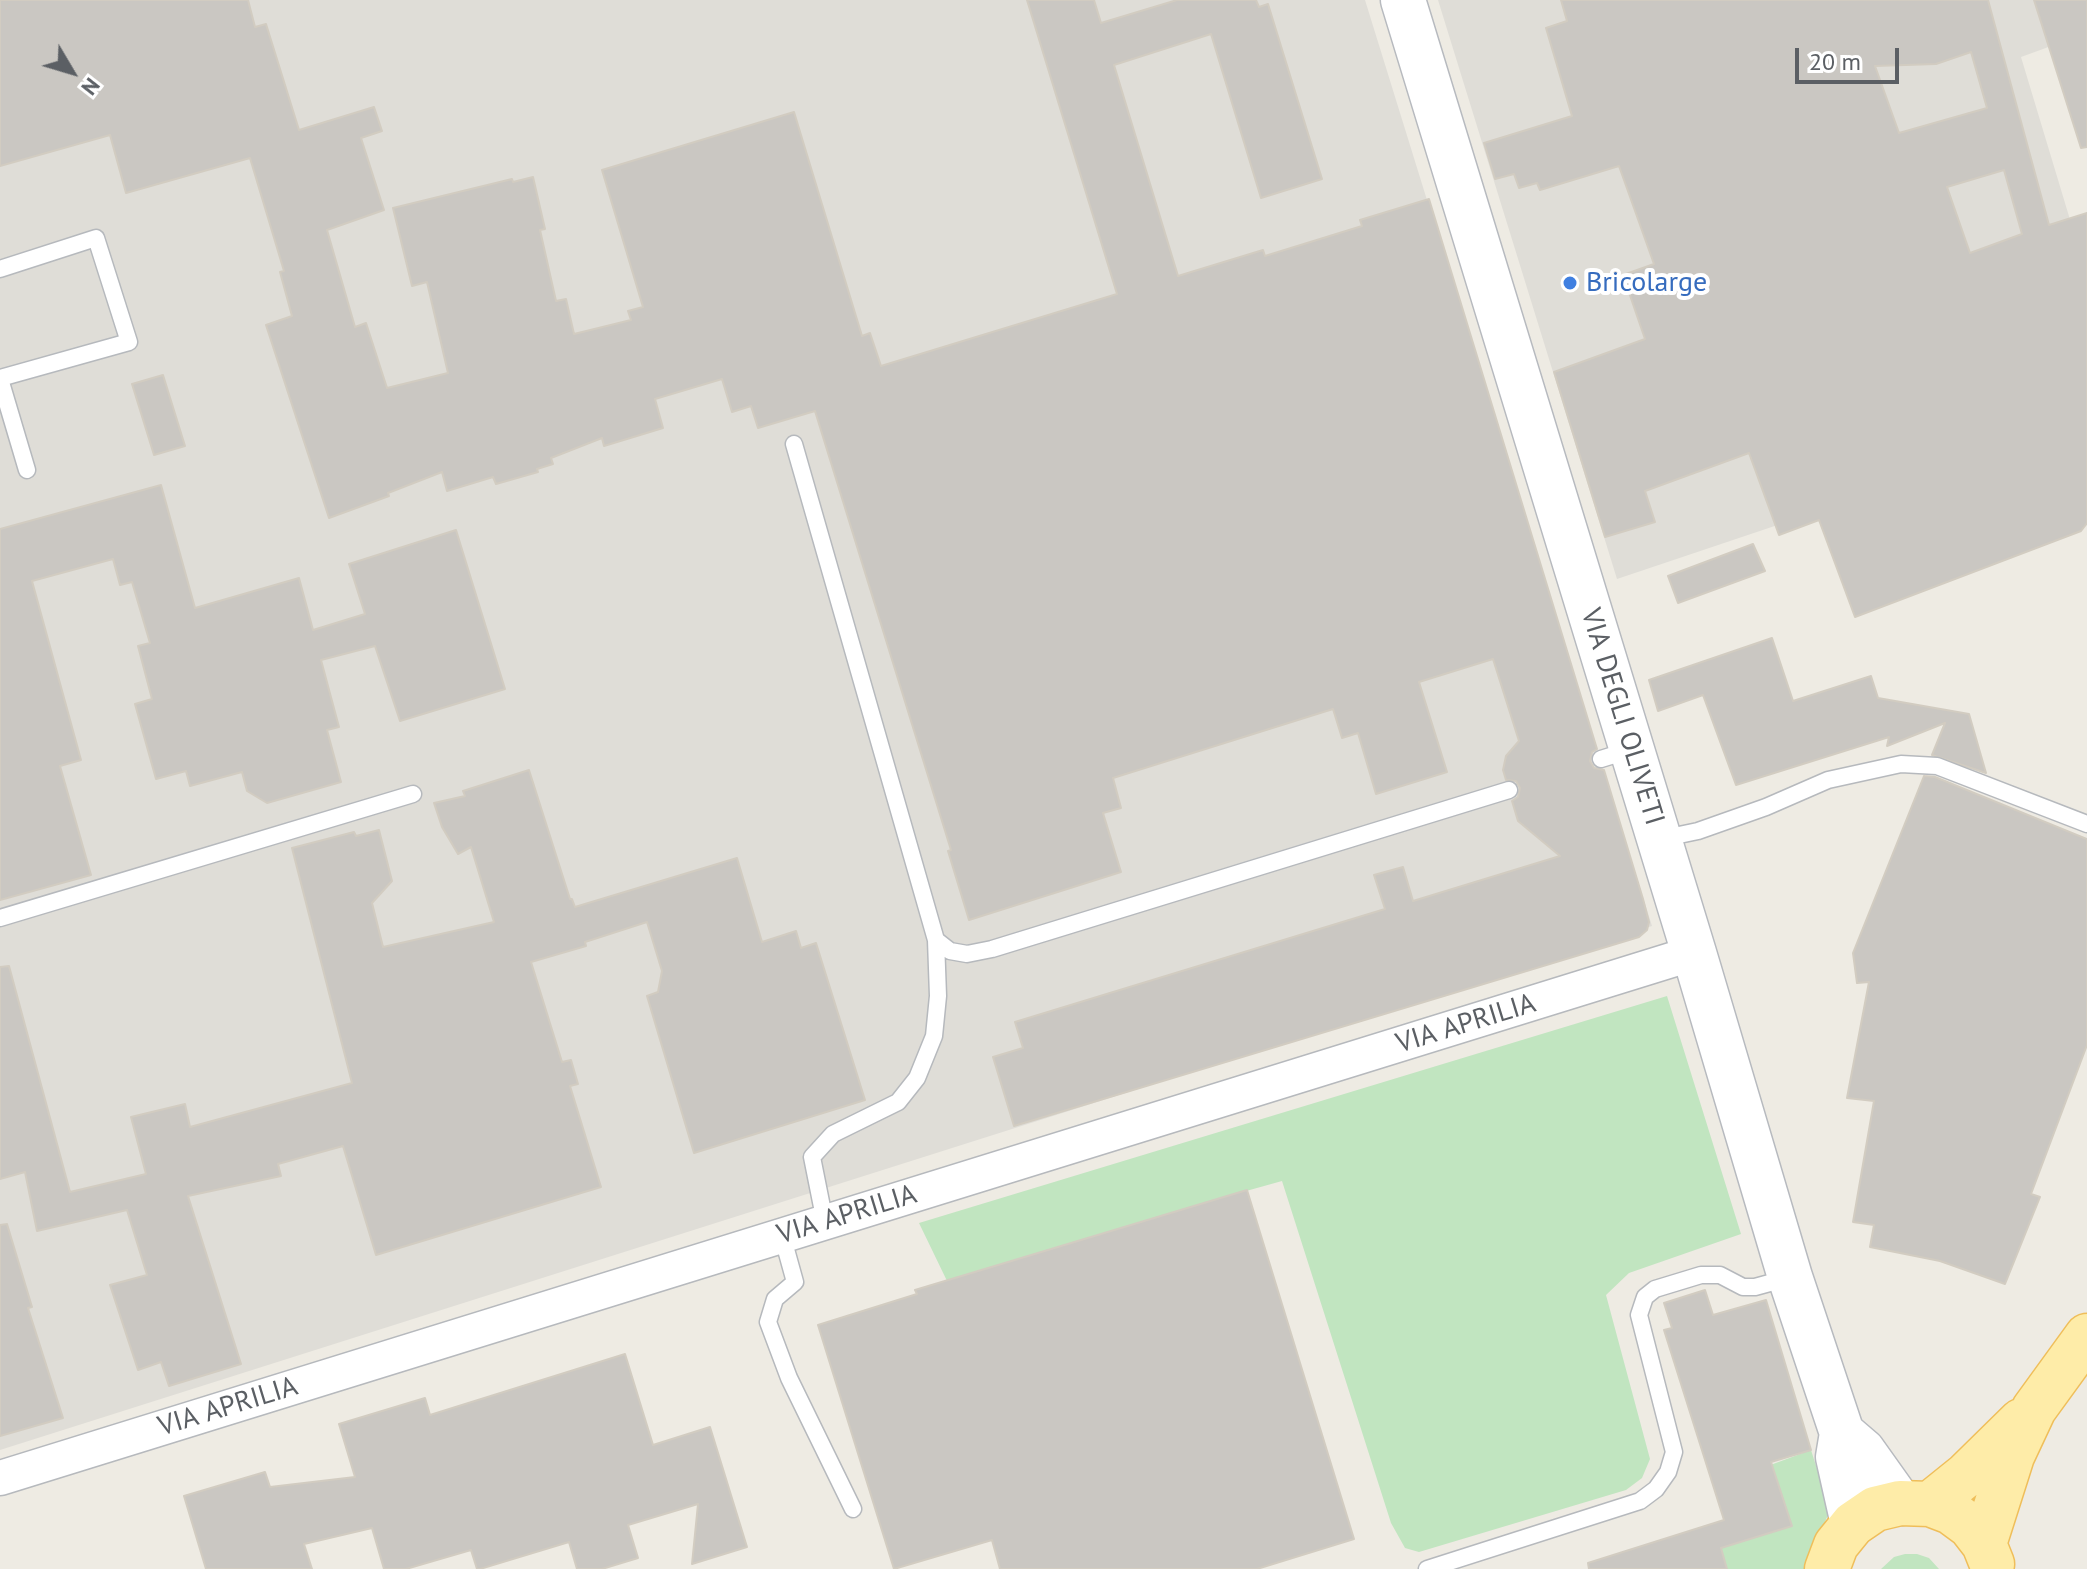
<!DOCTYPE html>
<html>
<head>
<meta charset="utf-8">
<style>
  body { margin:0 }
  #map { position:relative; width:2087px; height:1569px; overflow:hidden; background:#eeebe3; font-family:"PT Sans",sans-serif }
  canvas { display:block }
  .north { position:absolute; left:32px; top:32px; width:80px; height:80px; -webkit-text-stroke:6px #fff; paint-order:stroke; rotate:128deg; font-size:22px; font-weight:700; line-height:32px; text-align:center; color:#5b5f64 }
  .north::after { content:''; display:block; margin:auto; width:28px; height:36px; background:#5b5f64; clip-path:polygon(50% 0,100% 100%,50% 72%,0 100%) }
  .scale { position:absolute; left:1795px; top:48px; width:104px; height:36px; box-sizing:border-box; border:4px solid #5b5f64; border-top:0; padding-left:10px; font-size:24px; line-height:28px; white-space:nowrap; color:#5b5f64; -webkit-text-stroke:6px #fff; paint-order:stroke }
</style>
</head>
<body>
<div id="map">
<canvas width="2087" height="1569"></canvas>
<div class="north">N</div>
<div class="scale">20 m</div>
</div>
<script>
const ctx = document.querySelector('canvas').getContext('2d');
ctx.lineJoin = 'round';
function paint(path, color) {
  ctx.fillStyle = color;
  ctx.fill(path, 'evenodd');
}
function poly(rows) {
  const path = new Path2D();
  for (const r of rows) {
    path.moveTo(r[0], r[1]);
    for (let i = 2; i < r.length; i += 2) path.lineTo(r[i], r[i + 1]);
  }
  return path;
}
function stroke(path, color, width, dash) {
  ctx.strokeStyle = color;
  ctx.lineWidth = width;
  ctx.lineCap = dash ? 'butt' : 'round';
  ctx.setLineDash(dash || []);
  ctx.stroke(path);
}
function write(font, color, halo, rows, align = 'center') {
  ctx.font = font + ' "PT Sans",sans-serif';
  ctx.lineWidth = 8;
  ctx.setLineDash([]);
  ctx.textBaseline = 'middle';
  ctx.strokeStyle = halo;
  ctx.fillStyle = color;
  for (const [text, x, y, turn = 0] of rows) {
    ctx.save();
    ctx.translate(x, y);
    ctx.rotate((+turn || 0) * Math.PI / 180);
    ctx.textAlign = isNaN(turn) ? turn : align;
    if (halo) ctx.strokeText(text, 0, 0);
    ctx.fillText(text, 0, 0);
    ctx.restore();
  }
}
const industrial = poly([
  [0,0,1365,0,1652,926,0,1450],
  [1438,0,2087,0,2087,33,2021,57,2087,276,2087,421,1617,579]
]);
const green = poly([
  [1667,996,1741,1234,1629,1273,1606,1295,1650,1459,1642,1478,1626,1490,1419,1552,1405,1548,1391,1523,1282,1181,1196,1205,948,1283,919,1223],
  [1811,1450,1830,1510,1805,1569,1727,1569,1721,1548,1792,1526,1765,1467],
  [1905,1554,1917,1554,1929,1558,1939,1569,1881,1569,1894,1557]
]);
const building = poly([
  [0,0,248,0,255,27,266,24,299,130,374,107,382,131,361,138,384,210,327,230,355,327,366,323,387,388,448,373,427,282,412,286,393,208,512,179,513,182,533,177,545,229,540,230,556,301,566,299,574,334,631,320,628,311,643,307,602,170,794,112,862,336,870,333,881,366,1117,294,1027,0,1094,0,1101,23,1177,0,1256,0,1259,7,1268,4,1322,179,1261,198,1211,34,1114,65,1178,276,1263,250,1265,256,1362,226,1360,220,1429,199,1597,749,1592,752,1590,761,1594,768,1604,770,1643,899,1649,922,1647,930,1639,937,1014,1126,993,1057,1023,1048,1015,1022,1385,909,1374,875,1403,867,1413,901,1560,856,1518,821,1512,801,1518,797,1520,788,1516,781,1506,780,1503,770,1506,756,1519,741,1493,659,1419,682,1447,772,1376,794,1358,733,1342,738,1333,709,1113,778,1121,808,1103,813,1121,872,969,920,948,851,951,850,815,411,758,428,751,406,732,412,722,379,655,399,663,428,604,446,602,438,551,458,553,464,537,469,538,472,496,484,493,477,447,491,442,472,388,493,389,496,329,518,266,325,292,316,280,272,284,271,250,158,126,193,110,135,0,166,0,0],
  [1561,0,1988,0,2049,225,2087,213,2087,523,2081,531,1855,617,1819,520,1779,535,1749,453,1645,491,1655,522,1605,537,1554,372,1645,339,1623,275,1654,264,1619,166,1540,190,1537,183,1519,188,1514,174,1495,179,1484,143,1572,116,1546,28,1567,21,1561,0],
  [1971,52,1987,108,1899,133,1875,66,1936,64,1971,52],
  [2004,170,2022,234,1970,253,1947,187,2004,170],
  [2034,0,2087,0,2087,147,2081,148,2034,0],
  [163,375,185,446,154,455,132,384,163,375],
  [161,485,195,608,299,578,313,630,365,614,349,564,456,530,505,689,400,721,375,646,321,660,339,727,327,730,341,782,267,803,247,791,242,772,190,786,186,771,156,779,135,704,152,699,138,646,150,643,132,582,120,585,113,559,32,581,81,760,60,766,91,875,0,900,0,529,161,485],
  [1753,544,1765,571,1678,603,1668,576,1753,544],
  [1772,638,1793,701,1871,676,1878,698,1969,714,1986,773,1932,755,1945,723,1887,746,1889,737,1736,785,1703,695,1658,711,1649,680,1772,638],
  [529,770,570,899,572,899,575,907,737,858,762,942,796,931,801,948,816,943,865,1100,694,1153,647,996,658,992,662,971,647,922,585,942,586,946,531,962,562,1062,571,1060,578,1084,570,1086,601,1187,376,1255,343,1146,278,1164,281,1176,188,1196,241,1364,169,1386,161,1362,138,1370,110,1285,147,1275,127,1210,37,1231,25,1172,0,1179,0,967,9,966,70,1192,146,1174,131,1117,185,1104,190,1127,352,1083,292,848,354,832,356,836,379,830,392,881,372,903,383,947,494,922,471,847,458,854,442,827,434,803,465,796,463,791,529,770],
  [1924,776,1935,777,2087,839,2087,1045,2031,1194,2040,1197,2005,1284,1940,1261,1870,1247,1874,1225,1853,1222,1874,1101,1847,1098,1869,982,1857,983,1853,953,1924,776],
  [1247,1190,1354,1539,1257,1569,1000,1569,992,1540,894,1569,818,1325,917,1294,915,1290,1247,1190],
  [7,1224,32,1307,28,1308,63,1418,0,1436,0,1225,7,1224],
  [1705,1290,1713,1315,1766,1300,1811,1450,1771,1462,1792,1526,1721,1548,1727,1569,1589,1569,1588,1563,1724,1520,1664,1330,1672,1328,1664,1303,1705,1290],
  [625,1354,653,1445,710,1427,747,1547,692,1564,698,1504,628,1525,638,1558,602,1569,577,1569,569,1542,480,1569,477,1569,471,1550,406,1569,384,1569,372,1528,304,1544,312,1569,206,1569,184,1496,265,1472,270,1487,355,1477,339,1424,425,1398,430,1415,625,1354]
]);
const lane = poly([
  [0,269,96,238,129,342,0,378],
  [0,379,27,470],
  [794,444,936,940,950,951,967,954,992,949,1509,790],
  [1601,759,1630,750],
  [1660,839,1698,831,1766,807,1828,780,1901,764,1937,766,2087,824],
  [0,918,413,794],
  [825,1222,812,1157,833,1134,898,1102,917,1078,934,1036,938,996,936,940],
  [782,1235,795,1282,775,1299,768,1322,789,1378,853,1509],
  [1427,1569,1640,1501,1656,1489,1668,1472,1674,1452,1639,1315,1645,1297,1655,1289,1701,1275,1720,1275,1743,1287,1755,1287,1788,1278]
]);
const street = poly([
  [0,1478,1694,953]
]);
const secondary = poly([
  [1403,0,1694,953,1790,1277,1842,1433,1838,1457,1853,1524],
  [1842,1433,1863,1451,1900,1503]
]);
const primary = poly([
  [1930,1504,1966,1475,2021,1421],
  [1984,1544,2012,1456,2034,1409,2087,1336],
  [1827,1569,1836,1545,1853,1524,1875,1509,1900,1503,1930,1504,1951,1512,1970,1526,1984,1544,1992,1564]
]);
const markers = [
  [1570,283,8,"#3f7fe0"]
];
const shopNames = [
  ["Bricolarge",1586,283]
];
const streetNames = [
  ["VIA DEGLI OLIVETI",1622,717,73],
  ["VIA APRILIA",1466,1024,-17],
  ["VIA APRILIA",847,1215,-17],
  ["VIA APRILIA",228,1407,-17]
];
paint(industrial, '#dfddd7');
paint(green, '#c1e5c0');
paint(building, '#cac7c2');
stroke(building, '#d2ccc1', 2);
stroke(lane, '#b6b9bd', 19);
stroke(street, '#b6b9bd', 37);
stroke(secondary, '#b7babf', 47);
stroke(primary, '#efbe5a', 47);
stroke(lane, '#fff', 16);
stroke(street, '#fff', 34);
stroke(secondary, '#fff', 44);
stroke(primary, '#feeca8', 44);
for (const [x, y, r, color] of markers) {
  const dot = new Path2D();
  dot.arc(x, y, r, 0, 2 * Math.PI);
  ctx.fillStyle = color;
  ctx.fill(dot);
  stroke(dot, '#fff', 3);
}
write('28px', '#366cbe', '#fff', shopNames, 'left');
write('28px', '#5b5f64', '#fff', streetNames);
</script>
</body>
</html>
